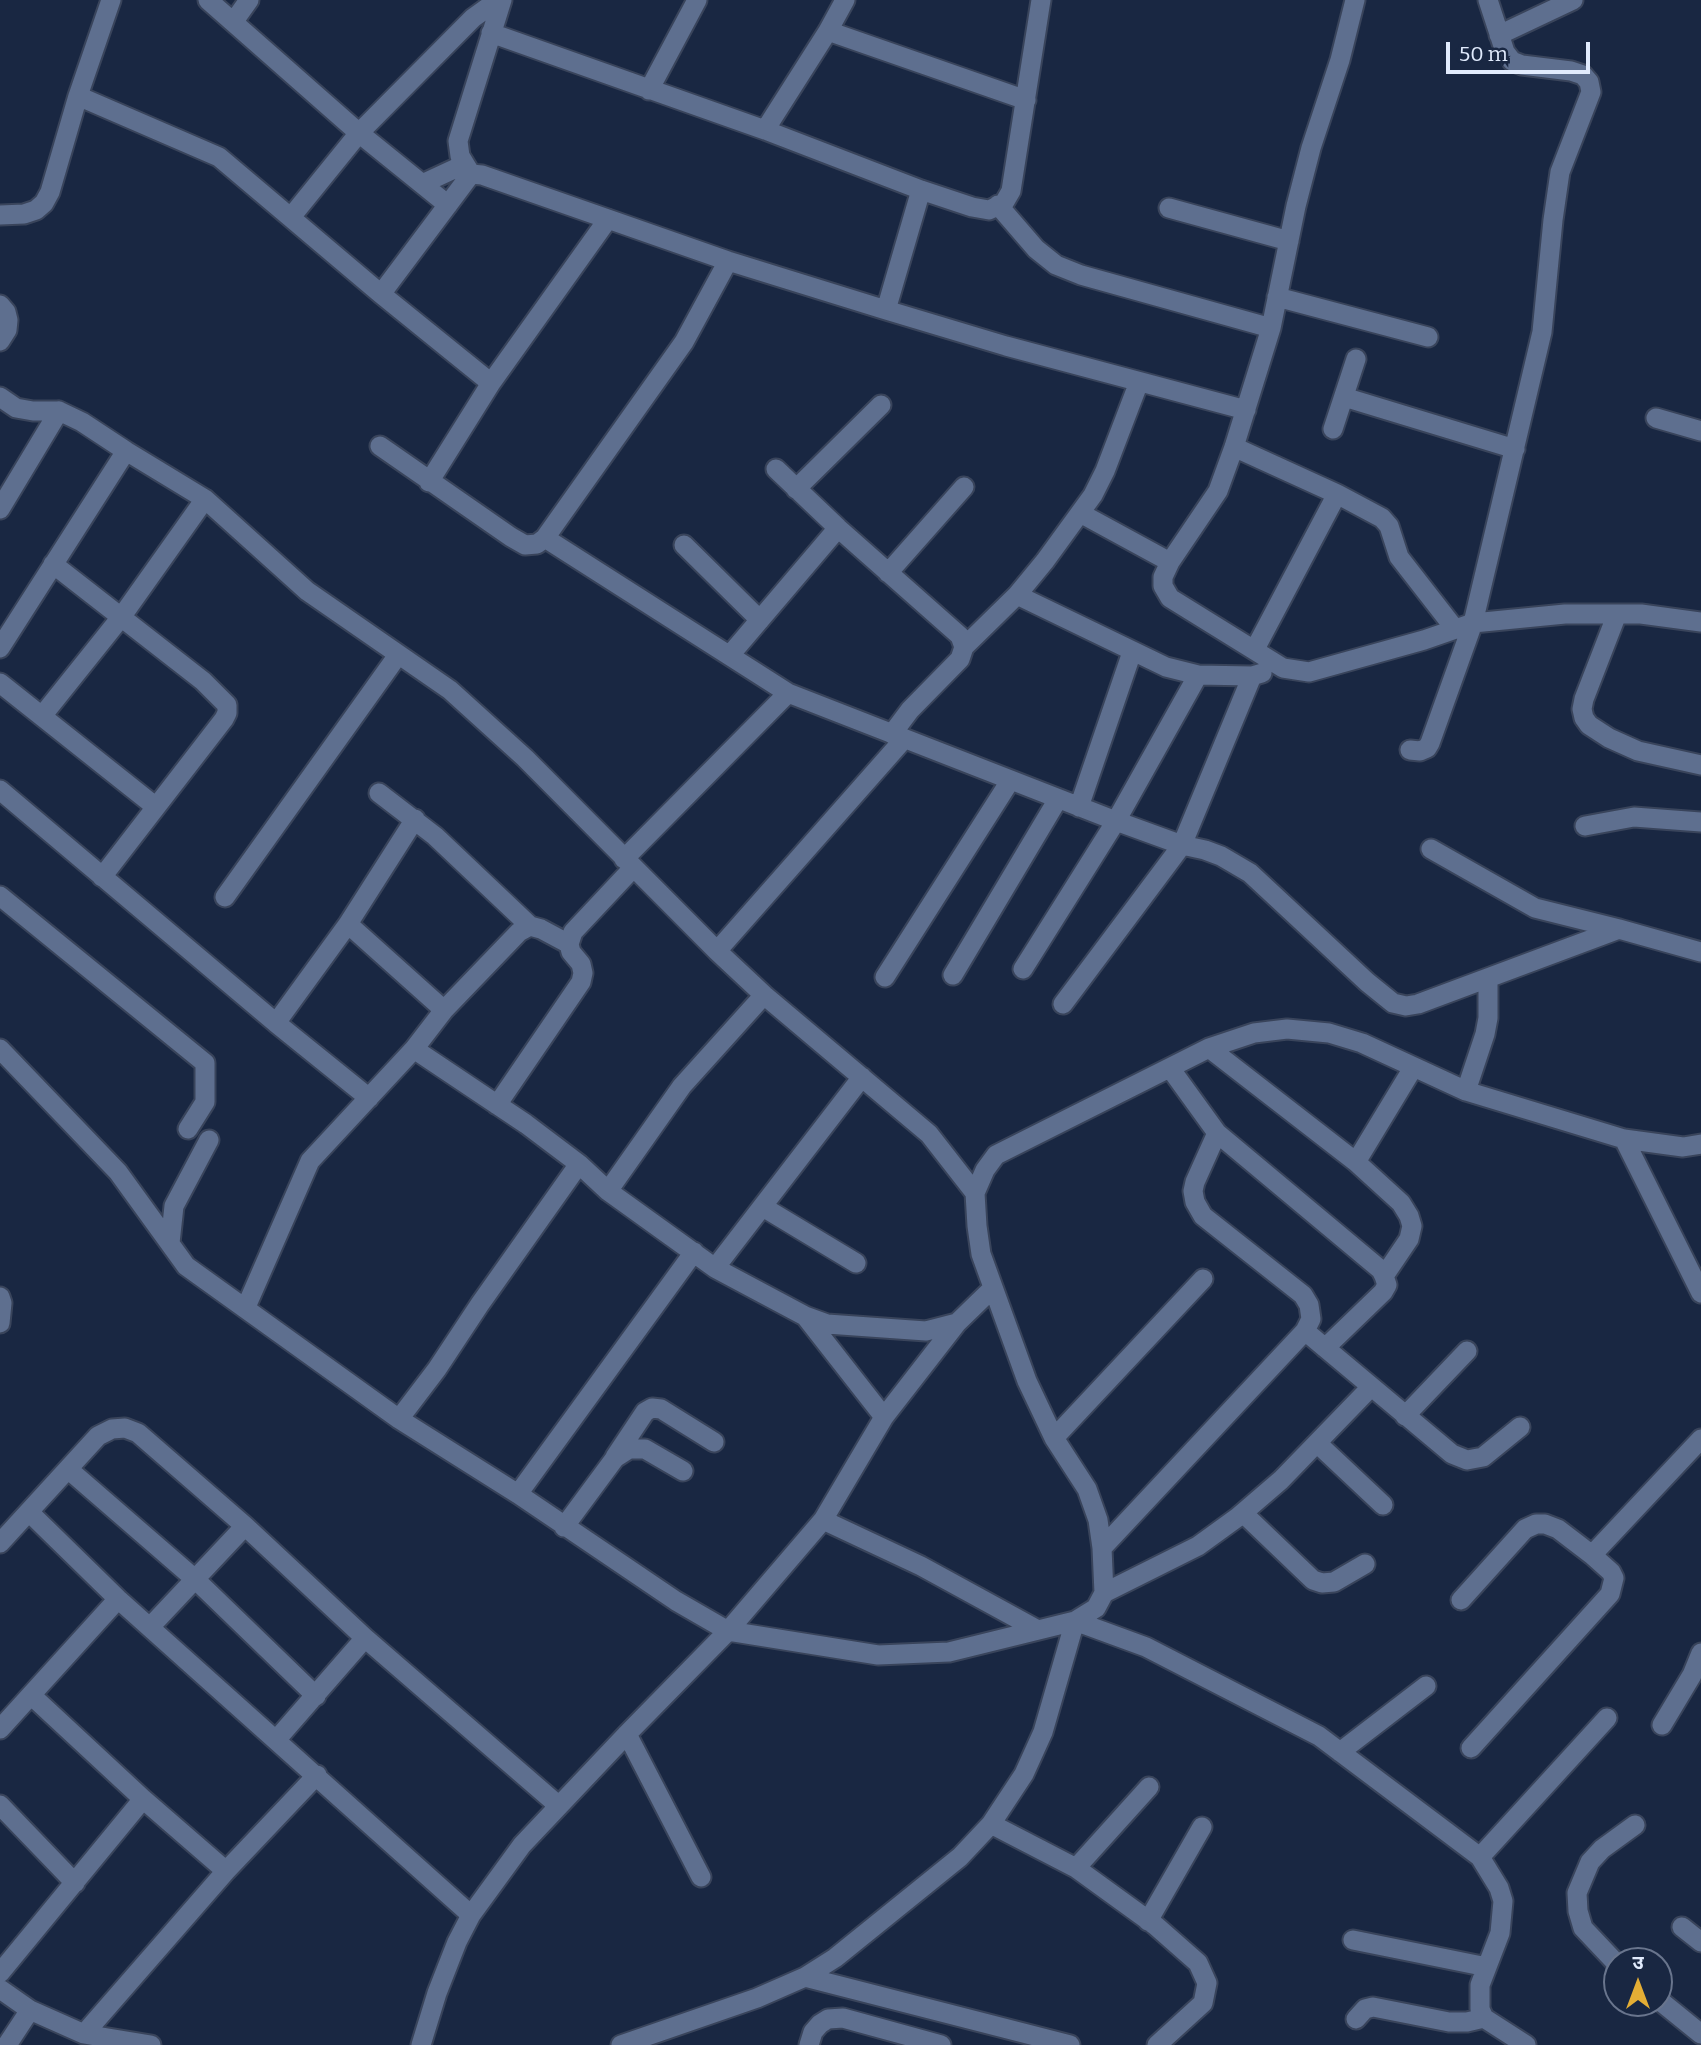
<!DOCTYPE html>
<html>
<head>
<meta charset="utf-8">
<style>
  body { margin:0 }
  #map { position:relative; width:1701px; height:2045px; overflow:hidden; background:#192742; font-family:Bitter,"Noto Sans Devanagari",serif }
  canvas { display:block }
  .north { position:absolute; left:1603px; top:1947px; width:70px; height:70px; box-sizing:border-box; background:#192742; border:2px solid #69758d; border-radius:50%; rotate:0deg; font-size:19px; font-weight:700; line-height:28px; text-align:center; color:#e1ebfd }
  .north::after { content:''; display:block; margin:auto; width:24px; height:32px; background:#e4ae35; clip-path:polygon(50% 0,100% 100%,50% 72%,0 100%) }
  .scale { position:absolute; left:1446px; top:42px; width:144px; height:32px; box-sizing:border-box; border:4px solid #e1ebfd; border-top:0; padding-left:9px; font-size:21px; line-height:24px; white-space:nowrap; color:#e1ebfd; -webkit-text-stroke:5px #192742; paint-order:stroke }
</style>
</head>
<body>
<div id="map">
<canvas width="1701" height="2045"></canvas>
<div class="north">उ</div>
<div class="scale">50 m</div>
</div>
<script>
const context = document.querySelector('canvas').getContext('2d');
context.lineJoin = 'round';
const toPath = rows => new Path2D(rows.map(r => 'M' + r).join(''));
function strokePath(path, color, width, dash) { context.strokeStyle = color; context.lineWidth = width; context.lineCap = dash ? 'butt' : 'round'; context.setLineDash(dash || []); context.stroke(path); }
const minor = toPath([
  [208,0,359,133,448,205],
  [502,0,458,141,460,156,471,174,482,175,728,261,886,310,1006,346,1246,410],
  [1355,0,1340,60,1311,148,1296,206,1271,328,1234,447,1218,491,1170,562,1163,577,1163,586,1170,598,1283,668,1309,672,1424,640,1473,623,1565,614,1641,614,1701,622],
  [234,21,249,0],
  [828,31,1026,100],
  [491,33,765,130,921,190,972,207,989,210,1004,203,1011,191,1041,0],
  [1499,35,1573,0],
  [649,90,697,0],
  [78,96,219,157,381,294,491,383],
  [765,130,828,31,845,0],
  [422,184,465,164],
  [998,205,1036,249,1056,265,1081,275,1271,328],
  [1169,208,1289,241],
  [0,215,24,214,36,210,44,203,50,192,78,96,111,0],
  [291,217,359,133,473,18,498,0],
  [381,294,471,174],
  [1277,297,1428,337],
  [0,305,6,312,8,320,7,330,0,341],
  [886,310,921,190],
  [0,397,16,408,33,411,59,411,82,422,126,451,0,648],
  [1344,397,1515,449],
  [1656,418,1701,431],
  [1333,429,1356,359],
  [380,446,511,537,525,545,537,544,545,538,684,342,728,261],
  [1234,447,1337,494,1382,518,1389,526,1399,557,1455,629],
  [126,451,205,499,307,591,450,690,525,758,717,951,764,995,929,1134,975,1193],
  [776,469,838,528,960,636,964,647,960,659,910,710,892,734],
  [429,482,491,383,608,219],
  [796,489,881,405],
  [0,509,59,411],
  [1080,513,1170,562],
  [545,538,788,693,1116,821,1182,845,1205,850,1221,856,1250,873,1367,982,1393,1003,1406,1006,1418,1004,1619,929,1701,952],
  [684,545,760,620],
  [53,564,203,681,227,705,227,713,224,719,102,877],
  [888,573,964,487],
  [1017,595,1166,667,1198,675,1252,676,1262,673],
  [1617,614,1584,699,1582,709,1584,718,1589,725,1609,738,1638,751,1701,765],
  [964,647,1017,595,1045,561,1093,495,1105,471,1139,382],
  [1255,649,1337,494],
  [730,655,838,528],
  [0,683,156,807],
  [42,716,122,616,205,499],
  [1410,750,1420,751,1427,748,1430,743,1473,623,1542,332,1553,220,1560,172,1591,92,1589,82,1583,75,1571,71,1522,65,1512,61,1505,52,1488,0],
  [0,790,276,1023,369,1098],
  [379,793,435,836,530,926],
  [1079,807,1132,652],
  [1585,826,1634,817,1701,822],
  [1431,849,1535,908,1619,929],
  [624,859,788,693],
  [0,896,205,1063,205,1102,188,1129],
  [225,897,398,655],
  [348,924,444,1010],
  [717,951,904,739],
  [1023,969,1116,821,1198,675],
  [953,975,1058,799],
  [885,977,1010,781],
  [1063,1004,1182,845,1252,676],
  [276,1023,348,924,415,819],
  [1209,1048,1356,1162,1401,1203,1409,1216,1412,1226,1409,1239,1384,1276],
  [0,1049,118,1172,186,1266,399,1419,518,1494,676,1601,728,1631,878,1655,949,1652,1075,1621,1096,1608,1104,1593,1102,1548,1098,1520,1087,1489,1054,1438,1027,1381,981,1254,977,1226,975,1193,985,1170,996,1155,1209,1048,1254,1033,1287,1029,1329,1033,1362,1043,1466,1091,1624,1139,1683,1147,1701,1144],
  [414,1049,526,1124,579,1164,608,1191,715,1268,805,1316,827,1324,926,1331,957,1323],
  [1170,1068,1217,1133,1381,1270,1384,1276,1387,1285,1383,1292,1325,1348],
  [1466,1091,1485,1034,1488,1018,1488,978],
  [497,1105,581,982,583,973,581,964,571,952,569,944,573,932,633,868],
  [1217,1133,1195,1182,1193,1191,1195,1202,1203,1216,1303,1295,1309,1305,1311,1319,1305,1331,1452,1454,1467,1460,1483,1457,1520,1427],
  [1624,1139,1701,1293],
  [1356,1162,1413,1068],
  [608,1191,682,1086,764,995],
  [763,1207,856,1263],
  [170,1243,174,1206,209,1140],
  [715,1268,862,1077],
  [0,1297,2,1303,0,1323],
  [246,1307,310,1161,414,1049,444,1010,519,932,530,926,541,929,569,944],
  [805,1316,884,1417],
  [1405,1416,1467,1351],
  [399,1419,437,1369,480,1304,579,1164],
  [1054,1438,1203,1279],
  [1317,1443,1383,1505],
  [615,1457,645,1412,652,1408,661,1409,714,1442],
  [68,1469,196,1580,316,1696],
  [518,1494,694,1252],
  [29,1512,118,1599,471,1915],
  [1243,1513,1313,1580,1322,1583,1334,1582,1365,1564],
  [823,1520,921,1566,1038,1630],
  [564,1527,615,1458,629,1449,645,1449,683,1471],
  [0,1543,98,1436,112,1429,125,1428,138,1433,245,1526,365,1638,559,1806],
  [1102,1548,1305,1331],
  [1104,1593,1198,1546,1238,1517,1281,1480,1371,1387],
  [1461,1600,1525,1529,1536,1524,1545,1524,1558,1529,1592,1555,1701,1439],
  [150,1627,245,1526],
  [31,1695,143,1799,226,1871],
  [1662,1725,1692,1675,1701,1653],
  [0,1729,118,1599],
  [627,1734,701,1877],
  [277,1739,365,1638],
  [1471,1748,1610,1594,1614,1578,1611,1572,1592,1555],
  [1340,1752,1426,1686],
  [0,1805,75,1883],
  [991,1824,1076,1868,1156,1926,1198,1963,1207,1983,1203,2003,1157,2045],
  [1480,1857,1607,1718],
  [1076,1868,1149,1787],
  [1148,1921,1202,1827],
  [1682,1927,1701,1942],
  [1353,1940,1487,1967],
  [1617,1964,1583,1928,1578,1911,1577,1893,1590,1862,1602,1849,1635,1825],
  [0,1973,143,1799],
  [805,1977,1070,2045],
  [0,1989,30,2010,84,2034,151,2045],
  [1659,2000,1701,2034],
  [1356,2019,1365,2009,1373,2007,1449,2022,1467,2022,1484,2018],
  [84,2034,226,1871,317,1775],
  [7,2045,30,2010],
  [421,2045,437,1993,457,1942,471,1915,522,1845,627,1734,728,1631,823,1520,884,1417,957,1323,992,1289],
  [621,2045,757,1998,805,1977,835,1958,960,1857,991,1824,1024,1774,1043,1732,1075,1621,1146,1647,1319,1736,1480,1857,1499,1888,1503,1901,1500,1933,1480,1985,1480,2009,1484,2018,1526,2045],
  [809,2045,813,2032,820,2024,828,2019,843,2018,941,2045]
]);
strokePath(minor, '#39445b', 23);
strokePath(minor, '#5e6f8f', 19);
</script>
</body>
</html>
